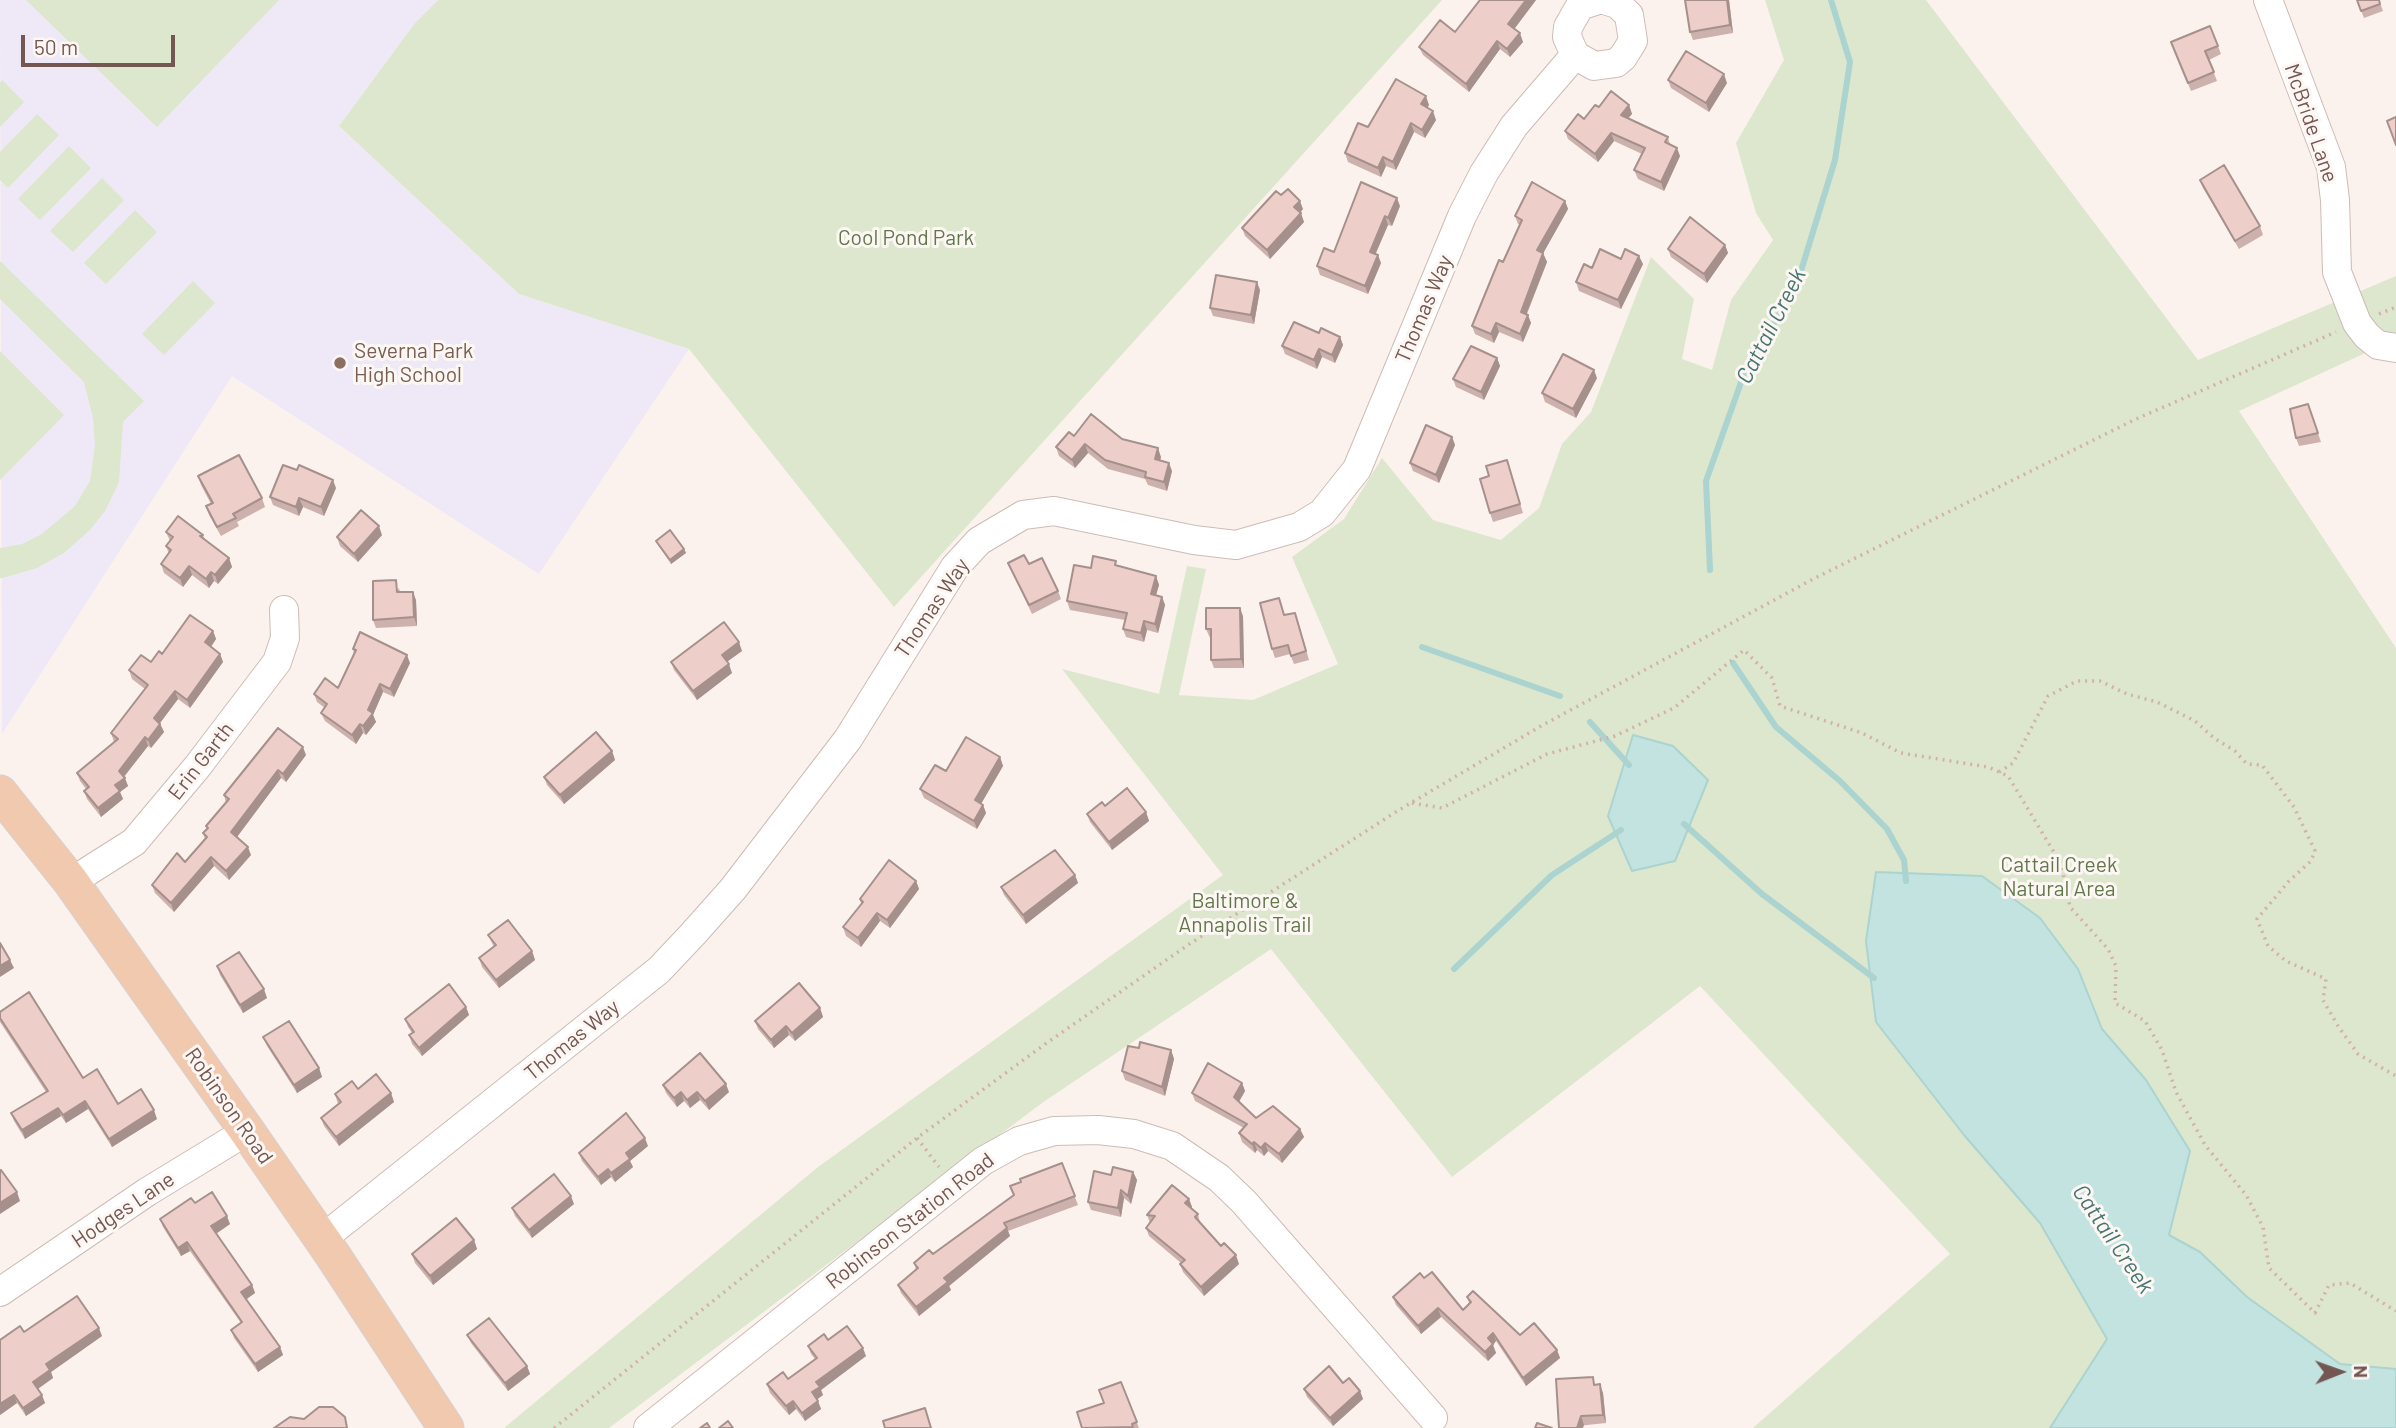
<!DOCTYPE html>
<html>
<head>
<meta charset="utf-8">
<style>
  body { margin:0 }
  #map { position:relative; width:2396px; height:1428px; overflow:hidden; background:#fbf2ed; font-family:Barlow,sans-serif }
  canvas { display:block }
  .north { position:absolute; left:2305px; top:1337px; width:70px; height:70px; -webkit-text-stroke:5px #fdf7f4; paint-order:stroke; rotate:89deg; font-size:19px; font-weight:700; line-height:28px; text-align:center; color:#745752 }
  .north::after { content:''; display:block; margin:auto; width:24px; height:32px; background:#745752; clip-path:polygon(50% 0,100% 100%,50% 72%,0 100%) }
  .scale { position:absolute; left:21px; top:35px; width:154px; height:32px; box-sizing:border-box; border:4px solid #745752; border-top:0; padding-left:9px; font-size:21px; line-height:24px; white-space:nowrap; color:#745752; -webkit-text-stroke:5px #fdf7f4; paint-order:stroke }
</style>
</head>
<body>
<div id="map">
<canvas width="2396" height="1428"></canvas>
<div class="north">N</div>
<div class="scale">50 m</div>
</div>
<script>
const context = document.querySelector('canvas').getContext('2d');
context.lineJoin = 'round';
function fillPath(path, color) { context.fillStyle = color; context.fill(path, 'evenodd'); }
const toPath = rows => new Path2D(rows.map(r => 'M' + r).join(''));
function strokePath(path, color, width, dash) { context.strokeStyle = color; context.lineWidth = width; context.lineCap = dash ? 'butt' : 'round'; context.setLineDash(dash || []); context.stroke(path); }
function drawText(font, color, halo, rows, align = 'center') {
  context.font = font + ' Barlow,sans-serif'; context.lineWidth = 6; context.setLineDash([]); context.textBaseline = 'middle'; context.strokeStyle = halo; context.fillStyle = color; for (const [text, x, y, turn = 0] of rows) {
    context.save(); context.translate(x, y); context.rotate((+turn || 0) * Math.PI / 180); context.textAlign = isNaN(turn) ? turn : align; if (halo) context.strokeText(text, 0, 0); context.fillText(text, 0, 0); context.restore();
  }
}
const education = toPath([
  [0,0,438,0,415,23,339,126,519,294,689,349,539,574,232,376,2,734]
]);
const green = toPath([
  [26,0,279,0,157,127],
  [438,0,1442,0,894,607,689,349,519,294,339,126,415,23],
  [1765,0,1926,0,2198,360,2396,276,2396,339,2239,411,2396,648,2396,1428,1753,1428,1950,1254,1700,986,1452,1177,1271,949,1042,1103,609,1428,504,1428,818,1167,1223,875,1062,669,1159,694,1187,566,1206,569,1179,695,1253,700,1338,664,1292,557,1344,519,1382,458,1433,520,1501,540,1539,508,1562,444,1591,412,1651,257,1694,299,1682,359,1712,370,1731,300,1773,240,1756,213,1736,143,1784,60],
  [2,80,24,102,0,127,0,83],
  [37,114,59,135,8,188,0,180,0,152],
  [69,146,91,168,40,220,18,199],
  [102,178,124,200,73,252,50,231],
  [135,210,157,232,106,284,84,263],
  [0,261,144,401,123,422,119,482,105,511,90,530,64,553,37,568,3,578,0,578,0,548,22,544,42,534,75,506,90,481,95,445,93,418,84,382,0,299],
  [193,281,215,303,164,355,142,334],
  [0,351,64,415,0,480]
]);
const water = toPath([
  [1633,735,1673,746,1708,780,1675,861,1632,871,1608,816,1633,735],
  [1876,872,1982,876,2040,918,2078,969,2102,1029,2146,1080,2190,1151,2169,1235,2200,1252,2247,1297,2340,1364,2396,1369,2396,1428,2050,1428,2107,1339,2040,1223,1964,1135,1876,1022,1866,941,1876,872]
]);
const stream = toPath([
  [1710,570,1706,481,1744,374,1797,284,1835,160,1850,62,1831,0],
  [1422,647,1560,696],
  [1733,663,1776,727,1840,781,1887,829,1904,860,1906,881],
  [1590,722,1629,765],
  [1684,824,1762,894,1874,978],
  [1454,969,1552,875,1621,830]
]);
const path = toPath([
  [2379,314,2396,307],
  [1999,772,2013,763,2048,696,2077,681,2100,681,2127,694,2157,702,2195,721,2214,738,2235,751,2247,764,2262,765,2294,807,2315,851,2311,861,2289,881,2257,919,2268,946,2286,961,2326,979,2323,1000,2338,1026,2358,1054,2396,1076],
  [1412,803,1442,808,1547,754,1615,736,1674,708,1744,650,1772,678,1780,706,1862,733,1901,753,1988,767,2008,776,2061,864,2070,907,2108,949,2116,966,2115,1003,2145,1021,2162,1050,2176,1092,2205,1145,2246,1195,2263,1227,2269,1268,2315,1313,2329,1285,2350,1283,2396,1311],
  [917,1138,939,1167],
  [554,1428,917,1138,1048,1042,1188,945,1399,810,1541,726,1815,578,2136,419,2336,332]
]);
const minor = toPath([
  [1598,0,1580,6,1568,27,1567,37,1575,55,1594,66,1616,63,1623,57,1633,41,1629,15,1617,4,1604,0],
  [2268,0,2331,167,2335,200,2337,272,2357,323,2367,336,2378,345,2396,348],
  [71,882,134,842,197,767,277,662,285,638,284,610],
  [322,1239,659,970,693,934,733,889,848,739,955,567,979,541,1023,515,1054,511,1194,540,1236,545,1299,527,1322,513,1357,469,1462,216,1484,173,1514,126,1575,55],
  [0,1292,147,1192,247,1131],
  [648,1428,983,1161,1019,1141,1054,1131,1098,1130,1134,1134,1172,1146,1219,1178,1244,1202,1433,1418]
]);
const major = toPath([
  [0,793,71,882,247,1131,332,1254,446,1428]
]);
const wall = toPath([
  [1480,0,1536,0,1514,29,1523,42,1510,57,1500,49,1469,92,1423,55,1419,47,1455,32],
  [1729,0,1733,33,1693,40,1690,32],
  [2357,0,2379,0,2383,11,2364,18],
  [2210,26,2221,54,2209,60,2217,81,2191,91,2171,42],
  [1668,80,1727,83,1709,112,1671,88],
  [1429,105,1427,108,1436,120,1425,138,1414,132,1396,170,1386,166,1381,177,1348,162,1345,153,1368,127],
  [1629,105,1632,114,1628,118,1668,137,1670,145,1680,156,1664,191,1638,179,1634,170,1642,154,1614,141,1598,162,1568,139,1565,131,1584,119,1599,107],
  [2200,180,2260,226,2263,235,2239,249,2203,188],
  [1281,195,1303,209,1300,213,1304,222,1270,259,1245,236,1242,228],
  [1565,201,1568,209,1543,253,1547,262,1527,314,1531,323,1523,342,1499,332,1494,343,1475,334,1472,326,1503,262,1520,225,1518,224,1515,216],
  [1400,206,1392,226,1388,225,1375,254,1381,263,1368,294,1320,275,1317,266,1334,252],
  [1725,245,1728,253,1707,283,1671,257,1668,249],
  [1621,259,1643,264,1621,309,1579,291,1576,282,1592,268],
  [1260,290,1254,324,1213,316,1210,308],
  [1340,337,1343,345,1335,363,1322,357,1317,369,1285,354,1282,346],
  [1497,358,1500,366,1484,400,1456,387,1453,379],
  [1597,378,1576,418,1545,402,1542,393],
  [2308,404,2321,442,2299,446,2296,438],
  [1074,436,1122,439,1161,457,1160,460,1172,471,1167,491,1148,485,1145,479,1108,469,1088,453,1075,468,1059,456,1056,447],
  [1452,437,1455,445,1439,483,1413,471,1410,463],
  [1507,460,1523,513,1493,522,1490,513,1489,476],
  [198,476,262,498,265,507,237,522,239,526,221,536,209,515,206,506,211,504,201,485],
  [336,488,324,516,303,507,299,516,273,505,270,497],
  [166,532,203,535,205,540,229,558,232,567,218,584,214,581,209,588,192,575,183,587,164,573,161,564,169,554,166,546,170,541],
  [382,535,358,562,340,546,337,537],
  [656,541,684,549,686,553,671,564,658,545],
  [1008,563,1029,564,1058,591,1061,599,1032,614],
  [1117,566,1156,576,1159,585,1156,595,1162,597,1165,605,1158,633,1147,630,1144,642,1126,637,1123,629,1125,620,1070,610,1067,601,1091,568],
  [399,588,400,592,416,600,417,626,376,628,373,620],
  [1279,598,1284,615,1298,621,1309,660,1294,664,1290,654,1275,658,1272,649],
  [1243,616,1244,668,1214,668,1211,660,1211,638,1210,638,1206,629],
  [213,631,216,639,211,647,220,654,223,662,190,708,178,699,160,723,164,732,151,748,148,746,124,777,128,786,120,792,123,799,101,817,87,799,84,791,86,789,80,781,77,773,114,742,111,733,145,689,132,679,129,670,151,662,162,654],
  [353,649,410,663,394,697,383,692,373,715,376,722,366,735,363,733,356,744,325,721,321,713,325,708,317,702,314,694,338,688,354,654],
  [742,651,727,662,732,673,697,700,674,670,671,662],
  [612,751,615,760,564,804,547,785,544,777],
  [306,755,286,782,281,778,237,837,251,855,229,880,214,866,174,912,155,893,152,885,185,862,205,839,203,833,207,829,206,826,226,803,224,795],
  [1000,757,1003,766,981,804,983,805,986,813,977,829,924,798,920,789,946,771],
  [1105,806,1146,812,1149,821,1112,850,1090,822,1087,814],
  [1075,875,1078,883,1026,924,1004,895,1001,887],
  [916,881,919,889,890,928,880,921,861,947,846,936,843,927,861,904,860,899],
  [488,935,532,951,535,960,499,988,482,967,479,958,494,947],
  [217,966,267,998,243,1013,220,975],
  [466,1007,469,1015,422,1056,412,1044,409,1035,412,1033,408,1027,405,1019],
  [820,1008,823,1017,795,1041,789,1035,774,1048,758,1029,755,1021],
  [0,1012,83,1078,118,1104,157,1119,112,1147,88,1109,66,1123,61,1116,25,1139,14,1121,11,1113,46,1092,0,1022],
  [263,1037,319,1068,322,1077,297,1093,267,1046],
  [1139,1048,1171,1050,1174,1059,1165,1096,1125,1080,1122,1071],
  [1242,1083,1245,1091,1239,1102,1256,1118,1300,1129,1304,1137,1282,1163,1268,1151,1264,1156,1257,1150,1255,1153,1242,1142,1239,1133,1244,1128,1195,1101,1192,1093],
  [663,1085,729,1092,709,1110,700,1100,690,1108,684,1101,677,1107,666,1093],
  [358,1089,391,1093,394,1102,339,1146,324,1126,321,1118,338,1104,335,1094],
  [648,1146,630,1161,633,1167,615,1182,611,1177,601,1185,582,1161,579,1153],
  [1062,1163,1078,1205,1008,1231,1010,1236,949,1286,951,1290,919,1316,901,1293,898,1285,916,1270,914,1263,933,1254,1013,1195,1021,1182],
  [1133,1172,1137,1180,1131,1204,1124,1198,1121,1217,1091,1210,1088,1202],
  [1189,1199,1192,1207,1191,1208,1198,1214,1200,1223,1239,1264,1204,1296,1183,1272,1180,1264,1181,1263,1149,1236,1146,1228,1150,1223,1147,1215],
  [195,1203,230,1224,216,1234,252,1285,255,1293,246,1299,280,1347,283,1355,258,1372,234,1338,231,1330,241,1323,190,1251,181,1256,163,1227,160,1219],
  [574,1204,532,1238,515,1216,512,1208],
  [474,1240,477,1249,433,1285,415,1263,412,1254],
  [1424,1278,1463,1310,1469,1303,1467,1297,1520,1335,1557,1350,1560,1358,1526,1386,1496,1341,1493,1345,1496,1353,1488,1361,1441,1317,1421,1334,1396,1305,1393,1297],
  [24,1332,102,1336,51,1372,53,1378,38,1389,45,1403,26,1416,17,1403,0,1415,0,1340],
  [467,1335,527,1366,530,1374,508,1391,471,1343],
  [828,1340,866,1356,821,1390,823,1395,817,1399,821,1409,805,1421,796,1409,789,1415,770,1393,767,1384,788,1379,815,1359,811,1354,808,1346],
  [1121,1382,1139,1428,1082,1428,1104,1403],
  [1343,1383,1360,1391,1363,1399,1333,1426,1307,1397,1304,1389],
  [1596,1385,1603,1393,1606,1423,1559,1428]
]);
const shadedWall = toPath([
  [1526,0,1536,0,1512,32,1508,24],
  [1727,0,1729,0,1733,33,1730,25],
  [1520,33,1523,42,1510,57,1507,49],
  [1497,41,1500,49,1469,92,1466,84],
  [1724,74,1727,83,1709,112,1706,103],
  [1426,96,1429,105,1424,113,1421,104],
  [1629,105,1632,114,1624,123,1621,115],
  [1433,111,1436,120,1425,138,1422,130],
  [1411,123,1414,132,1396,170,1393,162],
  [1611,133,1614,141,1598,162,1595,154],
  [1677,148,1680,156,1664,191,1661,182],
  [1383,157,1386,166,1381,177,1378,168],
  [1397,198,1400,206,1392,226,1388,218],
  [1300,201,1303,209,1297,216,1294,207],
  [1565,201,1568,209,1540,259,1537,250],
  [1301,213,1304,222,1270,259,1267,250],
  [1385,216,1388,225,1373,260,1370,252],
  [1725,245,1728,253,1707,283,1704,274],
  [1543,253,1547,262,1524,320,1521,312],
  [1378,255,1381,263,1368,294,1365,286],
  [1639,256,1643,264,1621,309,1618,300],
  [1257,282,1260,290,1254,324,1251,315],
  [1528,315,1531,323,1523,342,1520,334],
  [1496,323,1499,332,1494,343,1491,334],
  [1340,337,1343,345,1335,363,1332,355],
  [1319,349,1322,357,1317,369,1314,360],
  [1497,358,1500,366,1484,400,1481,392],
  [1594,370,1597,378,1576,418,1573,409],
  [1452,437,1455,445,1439,483,1436,475],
  [1085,444,1088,453,1075,468,1072,460],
  [1158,448,1161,457,1158,467,1155,459],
  [1169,463,1172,471,1167,491,1164,482],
  [333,480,336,488,324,516,321,507],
  [299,498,303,507,299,516,296,507],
  [379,526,382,535,358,562,354,554],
  [684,549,686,553,671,564,670,560],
  [229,558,232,567,218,584,215,575],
  [189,566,192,575,183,587,180,578],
  [211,572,214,581,209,588,206,579],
  [1156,576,1159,585,1154,602,1151,594],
  [413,592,416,600,417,626,414,617],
  [1162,597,1165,605,1158,633,1155,624],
  [1240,608,1243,616,1244,668,1241,659],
  [1144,621,1147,630,1144,642,1141,633],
  [213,631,216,639,208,651,205,642],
  [739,642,742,651,725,663,722,655],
  [220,654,223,662,190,708,187,700],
  [407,655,410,663,394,697,390,689],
  [729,664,732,673,697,700,693,691],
  [380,684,383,692,373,715,376,722,366,735,363,726,368,710],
  [175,691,178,699,157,727,154,718],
  [160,724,164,732,151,748,148,740],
  [360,724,363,733,356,744,352,735],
  [145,737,148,746,122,779,119,771],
  [303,747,306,755,286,782,283,774],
  [612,751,615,760,564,804,560,795],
  [1000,757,1003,766,978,809,975,800],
  [278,770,281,778,234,841,231,832],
  [125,778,128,786,120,792,123,799,101,817,98,808,115,785],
  [983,805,986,813,977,829,974,821],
  [1146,812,1149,821,1112,850,1109,842],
  [248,847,251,855,229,880,226,871],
  [211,857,214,866,174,912,171,903],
  [1075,875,1078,883,1026,924,1023,915],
  [916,881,919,889,890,928,887,920],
  [877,913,880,921,861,947,858,938],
  [532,951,535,960,499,988,496,980],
  [10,960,14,968,0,977,0,966],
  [264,989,267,998,243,1013,240,1005],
  [466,1007,469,1015,422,1056,419,1048],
  [820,1008,823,1017,795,1041,792,1033],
  [786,1026,789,1035,774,1048,771,1040],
  [1171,1050,1174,1059,1165,1096,1162,1087],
  [319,1068,322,1077,297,1093,294,1085],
  [1242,1083,1245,1091,1237,1105,1234,1097],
  [726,1084,729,1092,709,1110,705,1101],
  [681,1092,684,1101,677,1107,674,1098],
  [697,1092,700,1100,690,1108,687,1100],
  [391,1093,394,1102,339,1146,336,1137],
  [85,1101,88,1109,66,1123,63,1115],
  [58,1108,61,1116,25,1139,22,1130],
  [154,1110,157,1119,112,1147,109,1139],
  [1300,1129,1304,1137,1282,1163,1279,1154],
  [645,1138,648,1146,630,1161,633,1167,615,1182,611,1173,626,1153],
  [1254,1142,1257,1150,1255,1153,1252,1144],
  [1265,1143,1268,1151,1264,1156,1261,1148],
  [608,1169,611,1177,601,1185,598,1177],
  [1133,1172,1137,1180,1131,1204,1128,1196],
  [1121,1190,1124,1198,1121,1217,1118,1208],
  [17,1192,20,1201,0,1214,0,1203],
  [571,1196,574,1204,532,1238,529,1230],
  [1189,1199,1192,1207,1188,1212,1185,1203],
  [227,1216,230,1224,214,1235,211,1226],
  [1007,1228,1010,1236,949,1286,951,1290,919,1316,916,1307,944,1278],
  [474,1240,477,1249,433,1285,430,1276],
  [187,1242,190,1251,181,1256,178,1248],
  [1236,1255,1239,1264,1204,1296,1201,1287],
  [252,1285,255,1293,244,1301,241,1292],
  [1438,1308,1441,1317,1421,1334,1418,1326],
  [99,1328,102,1336,51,1372,53,1378,36,1390,33,1382,46,1364],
  [1493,1333,1496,1341,1493,1345,1496,1353,1488,1361,1485,1352,1488,1338],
  [280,1347,283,1355,258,1372,255,1364],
  [863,1348,866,1356,821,1390,823,1395,815,1401,812,1392,816,1382],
  [1557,1350,1560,1358,1526,1386,1523,1378],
  [527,1366,530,1374,508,1391,505,1383],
  [1600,1384,1603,1393,1606,1423,1603,1415],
  [1360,1391,1363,1399,1333,1426,1330,1418],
  [14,1395,17,1403,0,1415,0,1404],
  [42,1395,45,1403,26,1416,23,1408],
  [793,1401,796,1409,789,1415,786,1406],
  [818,1401,821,1409,805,1421,802,1413],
  [1581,1416,1584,1425,1583,1428,1577,1428]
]);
const building = toPath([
  [1480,0,1526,0,1508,24,1520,33,1507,49,1497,41,1466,84,1419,47,1440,20,1455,32,1480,0],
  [1685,0,1727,0,1730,25,1690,32,1685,0],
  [2357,0,2379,0,2380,4,2361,11,2357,0],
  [2210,26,2218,46,2205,51,2214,72,2188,83,2171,42,2210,26],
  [1686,51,1724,74,1706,103,1668,80,1686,51],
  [1396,79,1426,96,1421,104,1433,111,1422,130,1411,123,1393,162,1383,157,1378,168,1345,153,1358,123,1368,127,1396,79],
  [1611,91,1629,105,1621,115,1668,137,1665,142,1677,148,1661,182,1634,170,1645,148,1611,133,1595,154,1565,131,1578,114,1584,119,1595,105,1599,107,1611,91],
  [2396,117,2396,145,2387,121,2396,117],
  [2224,165,2260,226,2235,241,2200,180,2224,165],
  [1361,182,1397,198,1388,218,1385,216,1370,252,1378,255,1365,286,1317,266,1324,248,1334,252,1361,182],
  [1532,182,1565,201,1537,250,1543,253,1521,312,1528,315,1520,334,1496,323,1491,334,1472,326,1499,260,1503,262,1522,220,1515,216,1532,182],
  [1288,189,1300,201,1294,207,1301,213,1267,250,1242,228,1276,191,1281,195,1288,189],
  [1690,217,1725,245,1704,274,1668,249,1690,217],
  [1600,249,1621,259,1625,249,1639,256,1618,300,1576,282,1584,264,1592,268,1600,249],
  [1216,275,1257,282,1251,315,1210,308,1216,275],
  [1294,322,1319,333,1321,328,1340,337,1332,355,1319,349,1314,360,1282,346,1294,322],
  [1471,346,1497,358,1481,392,1453,379,1471,346],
  [1563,354,1594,370,1573,409,1542,393,1563,354],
  [2308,404,2318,433,2296,438,2290,409,2308,404],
  [1091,414,1122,439,1158,448,1155,459,1169,463,1164,482,1145,477,1146,472,1105,460,1085,444,1072,460,1056,447,1069,432,1074,436,1091,414],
  [1426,425,1452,437,1436,475,1410,463,1426,425],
  [239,455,262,498,233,514,236,518,217,527,206,506,213,503,198,476,239,455],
  [1507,460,1520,504,1490,513,1480,479,1489,476,1486,466,1507,460],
  [283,465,297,470,299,465,333,480,321,507,299,498,296,507,270,497,283,465],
  [361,510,379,526,354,554,337,537,361,510],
  [178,516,203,535,200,536,229,558,215,575,211,572,206,579,189,566,180,578,161,564,171,550,166,546,173,537,166,532,178,516],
  [670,530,684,549,670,560,656,541,670,530],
  [1024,555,1029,564,1042,558,1058,591,1029,605,1008,563,1024,555],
  [1093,556,1116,561,1115,565,1156,576,1151,594,1162,597,1155,624,1144,621,1141,633,1123,629,1127,613,1067,601,1074,565,1091,568,1093,556],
  [396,580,397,592,413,592,414,617,373,620,373,581,396,580],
  [1279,598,1284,615,1295,613,1306,651,1291,656,1288,645,1272,649,1260,603,1279,598],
  [1206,608,1240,608,1241,659,1211,660,1211,629,1206,629,1206,608],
  [190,615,213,631,205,642,220,654,187,700,175,691,154,718,160,724,148,740,145,737,119,771,125,778,115,785,120,791,98,808,84,791,89,787,77,773,118,739,111,733,148,685,129,670,141,655,151,662,159,651,162,654,190,615],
  [724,622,739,642,722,655,729,664,693,691,671,662,724,622],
  [360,632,407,655,390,689,380,684,368,710,373,713,363,726,360,724,352,735,321,713,327,704,314,694,325,678,338,688,356,650,353,649,360,632],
  [278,728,303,747,283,774,278,770,231,832,248,847,226,871,211,857,171,903,152,885,177,853,185,862,207,837,203,833,208,828,206,826,229,799,224,795,278,728],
  [596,732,612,751,560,795,544,777,596,732],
  [966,737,1000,757,975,800,983,805,974,821,920,789,935,765,946,771,966,737],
  [1127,788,1146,812,1109,842,1087,814,1102,802,1105,806,1127,788],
  [1055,850,1075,875,1023,915,1001,887,1055,850],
  [889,860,916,881,887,920,877,913,858,938,843,927,863,902,860,899,889,860],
  [508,920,532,951,496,980,479,958,496,945,488,935,508,920],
  [0,943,10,960,0,966,0,943],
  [239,952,264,989,240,1005,217,966,239,952],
  [799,983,820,1008,792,1033,786,1026,771,1040,755,1021,799,983],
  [449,984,466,1007,419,1048,409,1035,414,1032,405,1019,449,984],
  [29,992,83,1078,97,1069,118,1104,141,1089,154,1110,109,1139,85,1101,63,1115,58,1108,22,1130,11,1113,48,1091,0,1018,0,1012,29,992],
  [289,1021,319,1068,294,1085,263,1037,289,1021],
  [1140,1042,1171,1050,1162,1087,1122,1071,1128,1046,1139,1048,1140,1042],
  [700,1053,726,1084,705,1101,697,1092,687,1100,681,1092,674,1098,663,1085,700,1053],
  [1208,1063,1242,1083,1234,1097,1256,1118,1273,1106,1300,1129,1279,1154,1265,1143,1261,1148,1254,1142,1252,1144,1239,1133,1247,1124,1192,1093,1208,1063],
  [376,1074,391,1093,336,1137,321,1118,341,1102,335,1094,352,1081,358,1089,376,1074],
  [626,1113,645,1138,626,1153,630,1159,611,1173,608,1169,598,1177,579,1153,626,1113],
  [1062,1163,1075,1196,1004,1223,1007,1228,944,1278,948,1282,916,1307,898,1285,918,1268,914,1263,929,1250,933,1254,1014,1195,1010,1186,1021,1182,1020,1179,1062,1163],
  [1113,1167,1133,1172,1128,1196,1121,1190,1118,1208,1088,1202,1094,1171,1111,1175,1113,1167],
  [1,1170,17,1192,0,1203,0,1171,1,1170],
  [554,1174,571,1196,529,1230,512,1208,554,1174],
  [1172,1185,1189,1199,1185,1203,1198,1214,1195,1217,1221,1246,1224,1243,1236,1255,1201,1287,1180,1264,1185,1260,1146,1228,1155,1216,1147,1215,1172,1185],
  [212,1192,227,1216,211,1226,252,1285,241,1292,280,1347,255,1364,231,1330,242,1322,187,1242,178,1248,160,1219,191,1198,195,1203,212,1192],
  [456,1218,474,1240,430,1276,412,1254,456,1218],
  [1432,1272,1463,1310,1471,1302,1467,1297,1473,1291,1520,1335,1534,1323,1557,1350,1523,1378,1493,1333,1488,1338,1493,1344,1485,1352,1438,1308,1418,1326,1393,1297,1420,1273,1424,1278,1432,1272],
  [77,1296,99,1328,46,1364,50,1370,33,1382,42,1395,23,1408,14,1395,0,1404,0,1340,20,1326,24,1332,77,1296],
  [489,1318,527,1366,505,1383,467,1335,489,1318],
  [847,1326,863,1348,816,1382,820,1387,812,1392,818,1401,802,1413,793,1401,786,1406,767,1384,783,1372,788,1379,817,1358,808,1346,824,1334,828,1340,847,1326],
  [1329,1366,1343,1383,1349,1378,1360,1391,1330,1418,1304,1389,1329,1366],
  [1593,1377,1594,1385,1600,1384,1603,1415,1581,1416,1577,1428,1559,1428,1556,1379,1593,1377],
  [1121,1382,1137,1422,1132,1424,1133,1427,1082,1428,1077,1412,1104,1403,1099,1390,1121,1382],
  [319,1407,333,1407,345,1417,347,1428,274,1428,290,1417,304,1419,319,1407],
  [925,1408,931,1428,885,1428,883,1421,925,1408],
  [728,1421,733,1428,719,1428,728,1421],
  [707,1423,710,1428,700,1428,707,1423],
  [1537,1423,1552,1428,1535,1428,1537,1423]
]);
const markers = [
  [340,363,7,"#8d6e63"]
];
const streetNames = [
  ["McBride Lane",2311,123,71],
  ["Thomas Way",1424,309,-67],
  ["Thomas Way",932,608,-56],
  ["Erin Garth",201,761,-52],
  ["Thomas Way",572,1040,-39],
  ["Robinson Road",229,1106,55],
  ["Hodges Lane",123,1210,-34],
  ["Robinson Station Road",910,1221,-38]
];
const parkNames = [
  ["Cool Pond Park",906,238],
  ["Cattail Creek",2059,865],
  ["Natural Area",2059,889],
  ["Baltimore &",1245,901],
  ["Annapolis Trail",1245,925]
];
const educationNames = [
  ["Severna Park",354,351],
  ["High School",354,375]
];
const waterNames = [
  ["Cattail Creek",1771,326,-63],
  ["Cattail Creek",2113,1239,56]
];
fillPath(education, '#efe9f7');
fillPath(green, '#dde7cd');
fillPath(water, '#c3e3e0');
strokePath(water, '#abd3d0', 2);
strokePath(stream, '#abd3d0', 6);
strokePath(minor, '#cebbb6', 30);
strokePath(major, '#d8d0cf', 37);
strokePath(path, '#d2b1ab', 3.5, [2, 5]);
strokePath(minor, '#fff', 28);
strokePath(major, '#f0c9af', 35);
fillPath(wall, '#ccb1ac');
fillPath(shadedWall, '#a6908c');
fillPath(building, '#edcec8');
strokePath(building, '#a6908c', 2);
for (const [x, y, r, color] of markers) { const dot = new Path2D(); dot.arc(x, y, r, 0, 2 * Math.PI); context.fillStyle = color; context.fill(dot); strokePath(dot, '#fdf7f4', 2.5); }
drawText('21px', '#745752', '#fdf7f4', streetNames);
drawText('21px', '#62784c', '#fdf7f4', parkNames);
drawText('21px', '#785e54', '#fdf7f4', educationNames, 'left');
drawText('italic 23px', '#477673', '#fdf7f4', waterNames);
</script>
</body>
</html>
